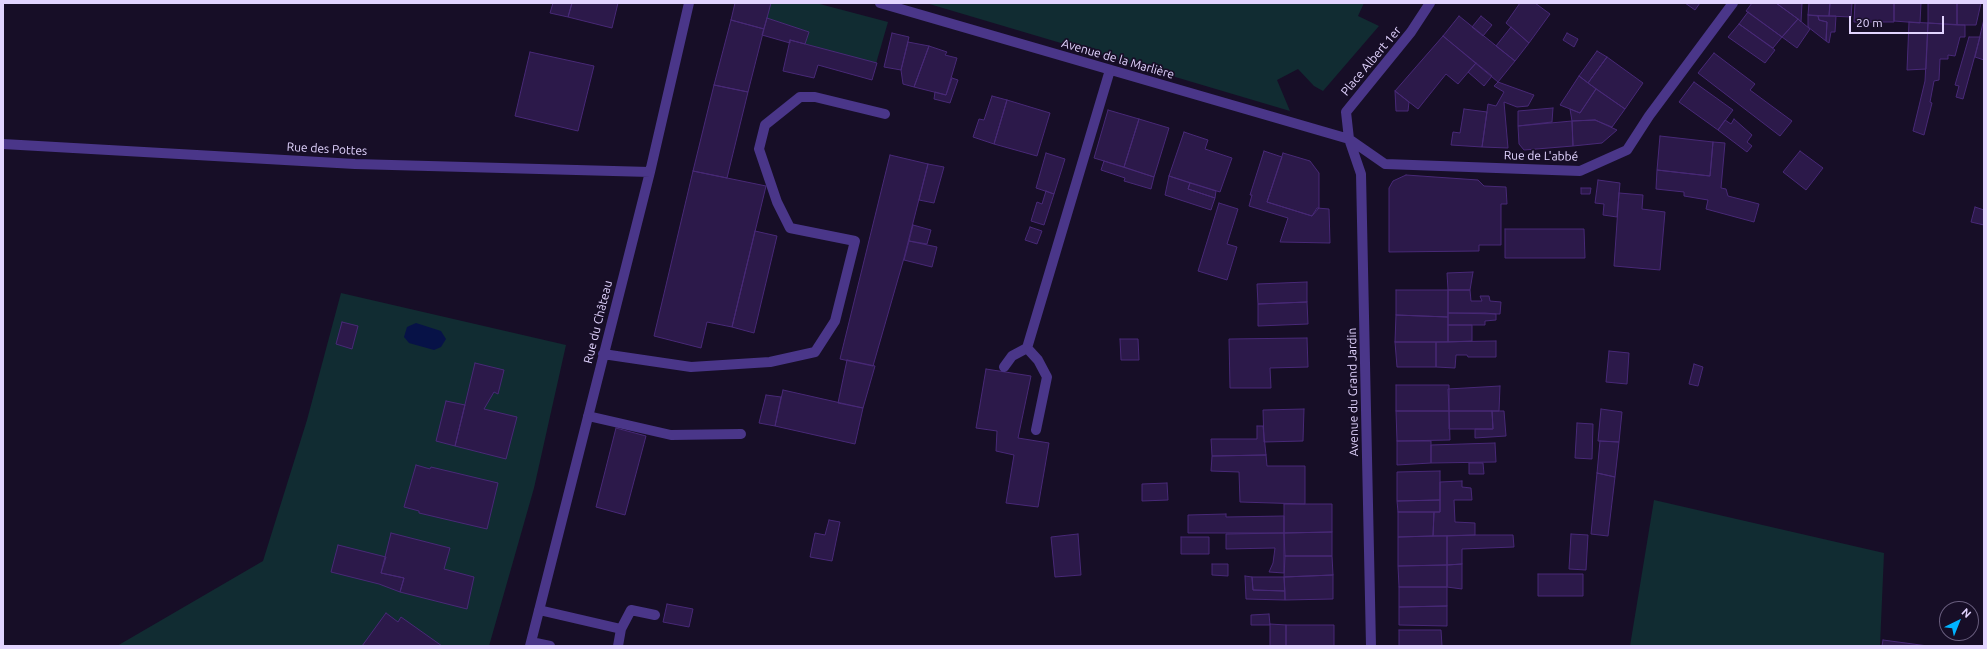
<!DOCTYPE html>
<html>
<head>
<meta charset="utf-8">
<style>
  body { margin:0 }
  #map { position:relative; width:1987px; height:649px; overflow:hidden; background:#170e27; font-family:Ubuntu,sans-serif }
  canvas { display:block }
  .frame { position:absolute; inset:0; border:4px solid #e2d4ff; pointer-events:none }
  .north { position:absolute; left:1939px; top:601px; width:40px; height:40px; box-sizing:border-box; background:#170e27; border:1px solid #685d7d; border-radius:50%; rotate:43deg; font-size:11px; font-weight:700; line-height:16px; text-align:center; color:#e2d4ff }
  .north::after { content:''; display:block; margin:auto; width:14px; height:18px; background:#00b3ff; clip-path:polygon(50% 0,100% 100%,50% 72%,0 100%) }
  .scale { position:absolute; left:1849px; top:16px; width:95px; height:18px; box-sizing:border-box; border:2px solid #e2d4ff; border-top:0; padding-left:5px; font-size:12px; line-height:14px; white-space:nowrap; color:#e2d4ff; -webkit-text-stroke:3px #170e27; paint-order:stroke }
</style>
</head>
<body>
<div id="map">
<canvas width="1987" height="649"></canvas>
<div class="frame"></div>
<div class="north">N</div>
<div class="scale">20 m</div>
</div>
<script>
const context = document.querySelector('canvas').getContext('2d');
context.lineJoin = 'round';
function fillPath(path, color) { context.fillStyle = color; context.fill(path, 'evenodd'); }
const toPath = rows => new Path2D(rows.map(r => 'M' + r).join(''));
function strokePath(path, color, width, dash) { context.strokeStyle = color; context.lineWidth = width; context.lineCap = dash ? 'butt' : 'round'; context.setLineDash(dash || []); context.stroke(path); }
function drawText(font, color, halo, rows, align = 'center') {
  context.font = font + ' Ubuntu,sans-serif'; context.lineWidth = 3.5; context.setLineDash([]); context.textBaseline = 'middle'; context.strokeStyle = halo; context.fillStyle = color; for (const [text, x, y, turn = 0] of rows) {
    context.save(); context.translate(x, y); context.rotate((+turn || 0) * Math.PI / 180); context.textAlign = isNaN(turn) ? turn : align; if (halo) context.strokeText(text, 0, 0); context.fillText(text, 0, 0); context.restore();
  }
}
const green = toPath([
  [769,3,816,3,888,22,875,67,793,44,764,22],
  [926,3,1364,3,1358,16,1379,26,1323,91,1314,86,1298,69,1277,80,1290,111],
  [341,293,566,345,534,488,489,646,117,646,263,561,307,420],
  [1654,500,1884,553,1880,646,1630,646]
]);
const water = toPath([
  [416,323,441,331,446,339,441,347,434,350,409,343,404,337,407,327]
]);
const building = toPath([
  [553,3,572,3,568,17,550,13,553,3],
  [572,3,618,3,612,28,568,17,572,3],
  [735,3,771,3,764,29,731,20,735,3],
  [1520,3,1535,3,1550,14,1529,43,1506,23,1520,3],
  [1685,3,1700,3,1695,10,1685,3],
  [1752,3,1776,3,1798,19,1782,37,1746,11,1752,3],
  [1776,3,1802,3,1801,22,1798,19,1776,3],
  [1809,3,1830,3,1829,16,1808,15,1809,3],
  [1830,3,1852,3,1851,17,1829,16,1830,3],
  [1855,3,1894,3,1894,22,1854,22,1855,3],
  [1894,3,1921,3,1920,23,1894,21,1894,3],
  [1928,3,1957,3,1957,25,1928,23,1928,3],
  [1957,3,1981,3,1976,25,1957,25,1957,3],
  [1748,12,1782,37,1773,48,1739,24,1748,12],
  [1808,15,1818,16,1819,20,1827,22,1826,41,1808,27,1808,15],
  [1459,16,1515,61,1498,82,1443,36,1459,16],
  [1481,16,1492,25,1483,36,1472,27,1481,16],
  [1818,16,1836,16,1835,32,1831,32,1829,43,1826,41,1827,22,1819,20,1818,16],
  [767,18,809,32,805,44,790,40,790,43,762,35,767,18],
  [1798,19,1810,29,1797,48,1782,37,1798,19],
  [1984,19,1984,60,1975,57,1984,19],
  [731,20,764,29,748,92,714,85,731,20],
  [1909,22,1928,23,1926,69,1907,70,1909,22],
  [1928,23,1965,25,1965,37,1960,37,1955,56,1948,55,1948,59,1940,59,1939,80,1934,81,1930,102,1932,103,1924,135,1913,131,1925,81,1928,23],
  [1739,24,1775,50,1765,63,1728,37,1739,24],
  [1511,27,1529,43,1515,61,1496,46,1511,27],
  [892,33,909,37,901,70,884,67,892,33],
  [1567,33,1578,39,1574,47,1563,40,1567,33],
  [1443,36,1476,63,1458,84,1446,74,1418,109,1395,91,1443,36],
  [1969,37,1980,37,1963,99,1956,97,1959,86,1955,85,1969,37],
  [790,40,877,63,872,80,818,65,814,78,783,71,790,40],
  [908,42,929,46,914,87,903,84,901,70,908,42],
  [929,46,947,52,945,55,957,58,946,95,914,87,929,46],
  [1597,51,1607,57,1588,83,1579,76,1597,51],
  [530,52,594,66,578,131,515,116,530,52],
  [1714,53,1755,84,1750,90,1792,121,1780,136,1698,73,1714,53],
  [1607,57,1643,83,1625,109,1588,83,1607,57],
  [1476,63,1492,76,1484,86,1468,72,1476,63],
  [1579,76,1596,89,1580,113,1560,105,1579,76],
  [952,78,958,80,950,103,934,99,935,92,946,95,952,78],
  [1498,82,1534,95,1528,106,1517,107,1504,102,1508,148,1482,147,1488,104,1496,106,1504,92,1494,86,1498,82],
  [1694,82,1733,110,1718,130,1679,102,1694,82],
  [714,85,748,92,727,178,693,171,714,85],
  [1596,89,1625,109,1612,127,1595,120,1572,121,1570,109,1580,113,1596,89],
  [1395,91,1409,102,1408,111,1396,111,1395,91],
  [992,96,1007,100,994,144,973,137,979,119,984,120,992,96],
  [1007,100,1050,113,1037,156,994,144,1007,100],
  [1553,108,1552,122,1518,126,1518,111,1553,108],
  [1464,109,1487,112,1482,147,1451,145,1453,132,1460,133,1464,109],
  [1108,110,1139,119,1124,167,1094,158,1108,110],
  [1139,119,1169,128,1154,177,1124,167,1139,119],
  [1734,119,1752,135,1747,142,1752,146,1747,152,1718,130,1725,120,1731,124,1734,119],
  [1595,120,1617,130,1602,143,1573,146,1572,121,1595,120],
  [1572,121,1573,146,1524,150,1519,144,1518,126,1572,121],
  [1184,132,1208,140,1205,149,1232,158,1220,192,1169,176,1184,132],
  [1660,136,1713,142,1710,176,1657,170,1660,136],
  [1713,142,1725,143,1721,188,1726,189,1728,196,1759,204,1754,222,1706,209,1708,200,1684,196,1684,192,1656,189,1657,170,1710,176,1713,142],
  [1264,151,1282,157,1267,202,1312,216,1317,208,1329,209,1330,243,1280,242,1288,218,1249,206,1252,195,1250,195,1264,151],
  [1800,151,1823,168,1806,190,1783,172,1800,151],
  [1046,153,1065,159,1054,194,1036,188,1046,153],
  [1283,153,1310,161,1319,173,1319,208,1312,216,1267,202,1283,153],
  [890,155,928,164,904,258,873,366,840,359,890,155],
  [1104,161,1154,177,1151,189,1124,181,1125,178,1101,170,1104,161],
  [928,164,944,167,934,203,919,200,928,164],
  [693,171,766,186,732,327,707,322,701,348,654,336,693,171],
  [1406,175,1478,180,1484,186,1506,187,1507,204,1501,204,1501,245,1479,245,1479,251,1389,252,1389,188,1393,181,1406,175],
  [1169,176,1190,183,1188,189,1215,198,1211,210,1165,195,1169,176],
  [1598,180,1620,183,1617,217,1603,215,1604,204,1595,203,1598,180],
  [1190,183,1216,191,1215,198,1188,189,1190,183],
  [1581,188,1591,188,1590,194,1581,194,1581,188],
  [1046,191,1054,194,1044,225,1031,221,1037,202,1042,204,1046,191],
  [1619,193,1643,195,1642,209,1665,212,1660,270,1614,266,1619,193],
  [1219,203,1238,209,1227,244,1237,247,1227,280,1198,271,1219,203],
  [1975,207,1984,210,1984,225,1971,222,1975,207],
  [913,225,931,230,927,244,909,241,913,225],
  [1030,227,1042,231,1037,244,1025,240,1030,227],
  [1505,229,1584,229,1585,258,1505,258,1505,229],
  [755,231,777,236,754,333,732,327,755,231],
  [909,241,937,247,932,267,904,260,909,241],
  [1473,272,1470,290,1448,290,1447,273,1473,272],
  [1307,282,1307,302,1258,304,1257,284,1307,282],
  [1396,290,1448,290,1448,317,1396,315,1396,290],
  [1448,290,1470,290,1471,301,1482,301,1480,296,1489,296,1490,301,1501,302,1500,314,1448,313,1448,290],
  [1307,302,1308,324,1258,326,1258,304,1307,302],
  [1448,313,1485,313,1496,314,1496,320,1485,321,1485,325,1448,325,1448,313],
  [1396,315,1448,317,1448,342,1395,342,1396,315],
  [342,322,358,326,352,349,336,344,342,322],
  [1448,325,1472,325,1472,341,1448,342,1448,325],
  [1307,338,1308,367,1270,368,1271,388,1230,388,1229,339,1307,338],
  [1120,339,1138,339,1139,360,1121,360,1120,339],
  [1496,341,1496,357,1468,357,1467,355,1456,355,1455,368,1436,367,1436,342,1496,341],
  [1395,342,1436,342,1436,367,1397,367,1395,342],
  [1609,351,1629,353,1627,384,1606,382,1609,351],
  [847,360,875,366,863,408,838,403,847,360],
  [475,363,504,370,498,394,494,392,484,409,517,417,506,459,455,446,475,363],
  [1694,364,1703,367,1698,386,1689,384,1694,364],
  [986,369,1031,376,1018,438,1049,443,1038,507,1006,503,1014,455,996,451,997,431,976,428,986,369],
  [1396,385,1449,385,1449,411,1396,411,1396,385],
  [1500,386,1499,411,1449,411,1448,389,1500,386],
  [783,390,863,408,855,444,775,426,783,390],
  [766,395,781,397,775,426,759,423,766,395],
  [446,401,465,405,455,446,436,441,446,401],
  [1304,409,1303,441,1264,442,1263,410,1304,409],
  [1601,409,1622,412,1619,442,1598,441,1601,409],
  [1396,411,1449,411,1450,440,1397,441,1396,411],
  [1449,411,1492,411,1493,429,1449,429,1449,411],
  [1492,411,1504,411,1506,436,1475,438,1475,429,1493,429,1492,411],
  [1577,423,1593,424,1592,459,1575,458,1577,423],
  [1257,426,1263,426,1266,455,1212,456,1211,439,1257,439,1257,426],
  [616,428,646,436,625,515,596,507,616,428],
  [1397,441,1431,441,1431,463,1397,465,1397,441],
  [1600,441,1619,442,1615,477,1597,473,1600,441],
  [1495,443,1496,462,1431,463,1431,445,1495,443],
  [1266,455,1267,466,1305,466,1305,504,1240,502,1239,472,1211,471,1212,456,1266,455],
  [1469,463,1483,463,1484,474,1469,474,1469,463],
  [416,465,430,469,431,467,498,483,487,529,419,513,419,511,404,507,416,465],
  [1440,471,1440,500,1397,501,1397,472,1440,471],
  [1597,473,1615,477,1608,536,1591,534,1597,473],
  [1462,481,1462,487,1471,488,1472,500,1454,500,1455,522,1475,523,1475,535,1433,536,1434,512,1440,512,1440,482,1462,481],
  [1167,483,1168,500,1142,501,1142,484,1167,483],
  [1440,500,1440,512,1398,512,1397,501,1440,500],
  [1284,504,1332,504,1332,532,1284,533,1284,504],
  [1398,512,1434,512,1433,536,1398,537,1398,512],
  [1226,514,1226,517,1284,516,1284,533,1188,533,1188,515,1226,514],
  [829,520,840,522,832,561,810,557,815,533,825,535,829,520],
  [1332,532,1332,556,1285,556,1284,533,1332,532],
  [391,533,450,548,444,569,474,577,467,609,400,592,404,578,381,573,391,533],
  [1284,533,1284,573,1269,572,1273,563,1275,548,1226,549,1226,534,1284,533],
  [1078,534,1081,575,1055,577,1051,537,1078,534],
  [1571,534,1588,535,1586,570,1569,569,1571,534],
  [1475,535,1513,535,1514,547,1462,549,1462,564,1447,565,1447,536,1475,535],
  [1433,536,1447,536,1447,565,1398,566,1398,537,1433,536],
  [1181,537,1209,537,1209,554,1181,554,1181,537],
  [338,545,386,557,381,573,404,578,400,592,379,584,331,572,338,545],
  [1285,556,1332,556,1333,575,1284,577,1285,556],
  [1212,564,1228,564,1228,576,1212,575,1212,564],
  [1462,564,1462,589,1447,587,1447,565,1462,564],
  [1447,565,1447,587,1399,587,1398,566,1447,565],
  [1538,574,1583,574,1583,596,1538,596,1538,574],
  [1333,575,1333,599,1285,600,1284,577,1333,575],
  [1245,576,1252,577,1253,590,1285,591,1285,600,1246,599,1245,576],
  [1252,577,1284,577,1285,591,1253,590,1252,577],
  [1399,587,1447,587,1447,606,1399,607,1399,587],
  [667,604,693,609,689,627,663,622,667,604],
  [1447,606,1447,626,1399,625,1399,607,1447,606],
  [386,613,398,622,401,617,442,646,362,646,386,613],
  [1269,614,1270,625,1251,625,1251,615,1269,614],
  [1270,624,1286,625,1286,646,1270,646,1270,624],
  [1286,625,1334,625,1334,646,1286,646,1286,625],
  [1399,630,1441,630,1442,646,1399,646,1399,630],
  [1883,640,1928,646,1882,646,1883,640]
]);
const minor = toPath([
  [880,3,1349,139,1385,164,1580,171,1627,150,1649,116,1733,3],
  [3,144,355,164,650,172],
  [603,354,691,367,770,362,815,352,835,321,855,241,790,228,777,202,759,149,765,125,800,97,815,97,885,114],
  [1004,367,1012,356,1027,348],
  [588,416,671,435,741,434],
  [1036,430,1047,377,1038,360,1027,348,1110,70],
  [539,610,621,629],
  [531,642,550,646],
  [530,646,650,172,689,3],
  [618,646,621,629,631,610,655,615],
  [1371,646,1361,174,1349,139,1346,112,1411,32,1430,3]
]);
const streetNames = [
  ["Avenue de la Marlière",1118,59,16],
  ["Place Albert 1er",1371,61,-50],
  ["Rue des Pottes",327,149,3],
  ["Rue de L'abbé",1541,156,1],
  ["Rue du Château",598,322,-76],
  ["Avenue du Grand Jardin",1353,392,-91]
];
fillPath(green, '#112c32');
fillPath(water, '#071247');
fillPath(building, '#2c194a');
strokePath(building, '#482977', 1);
strokePath(minor, '#4a3689', 10);
drawText('12px', '#e2d4ff', '#170e27', streetNames);
</script>
</body>
</html>
